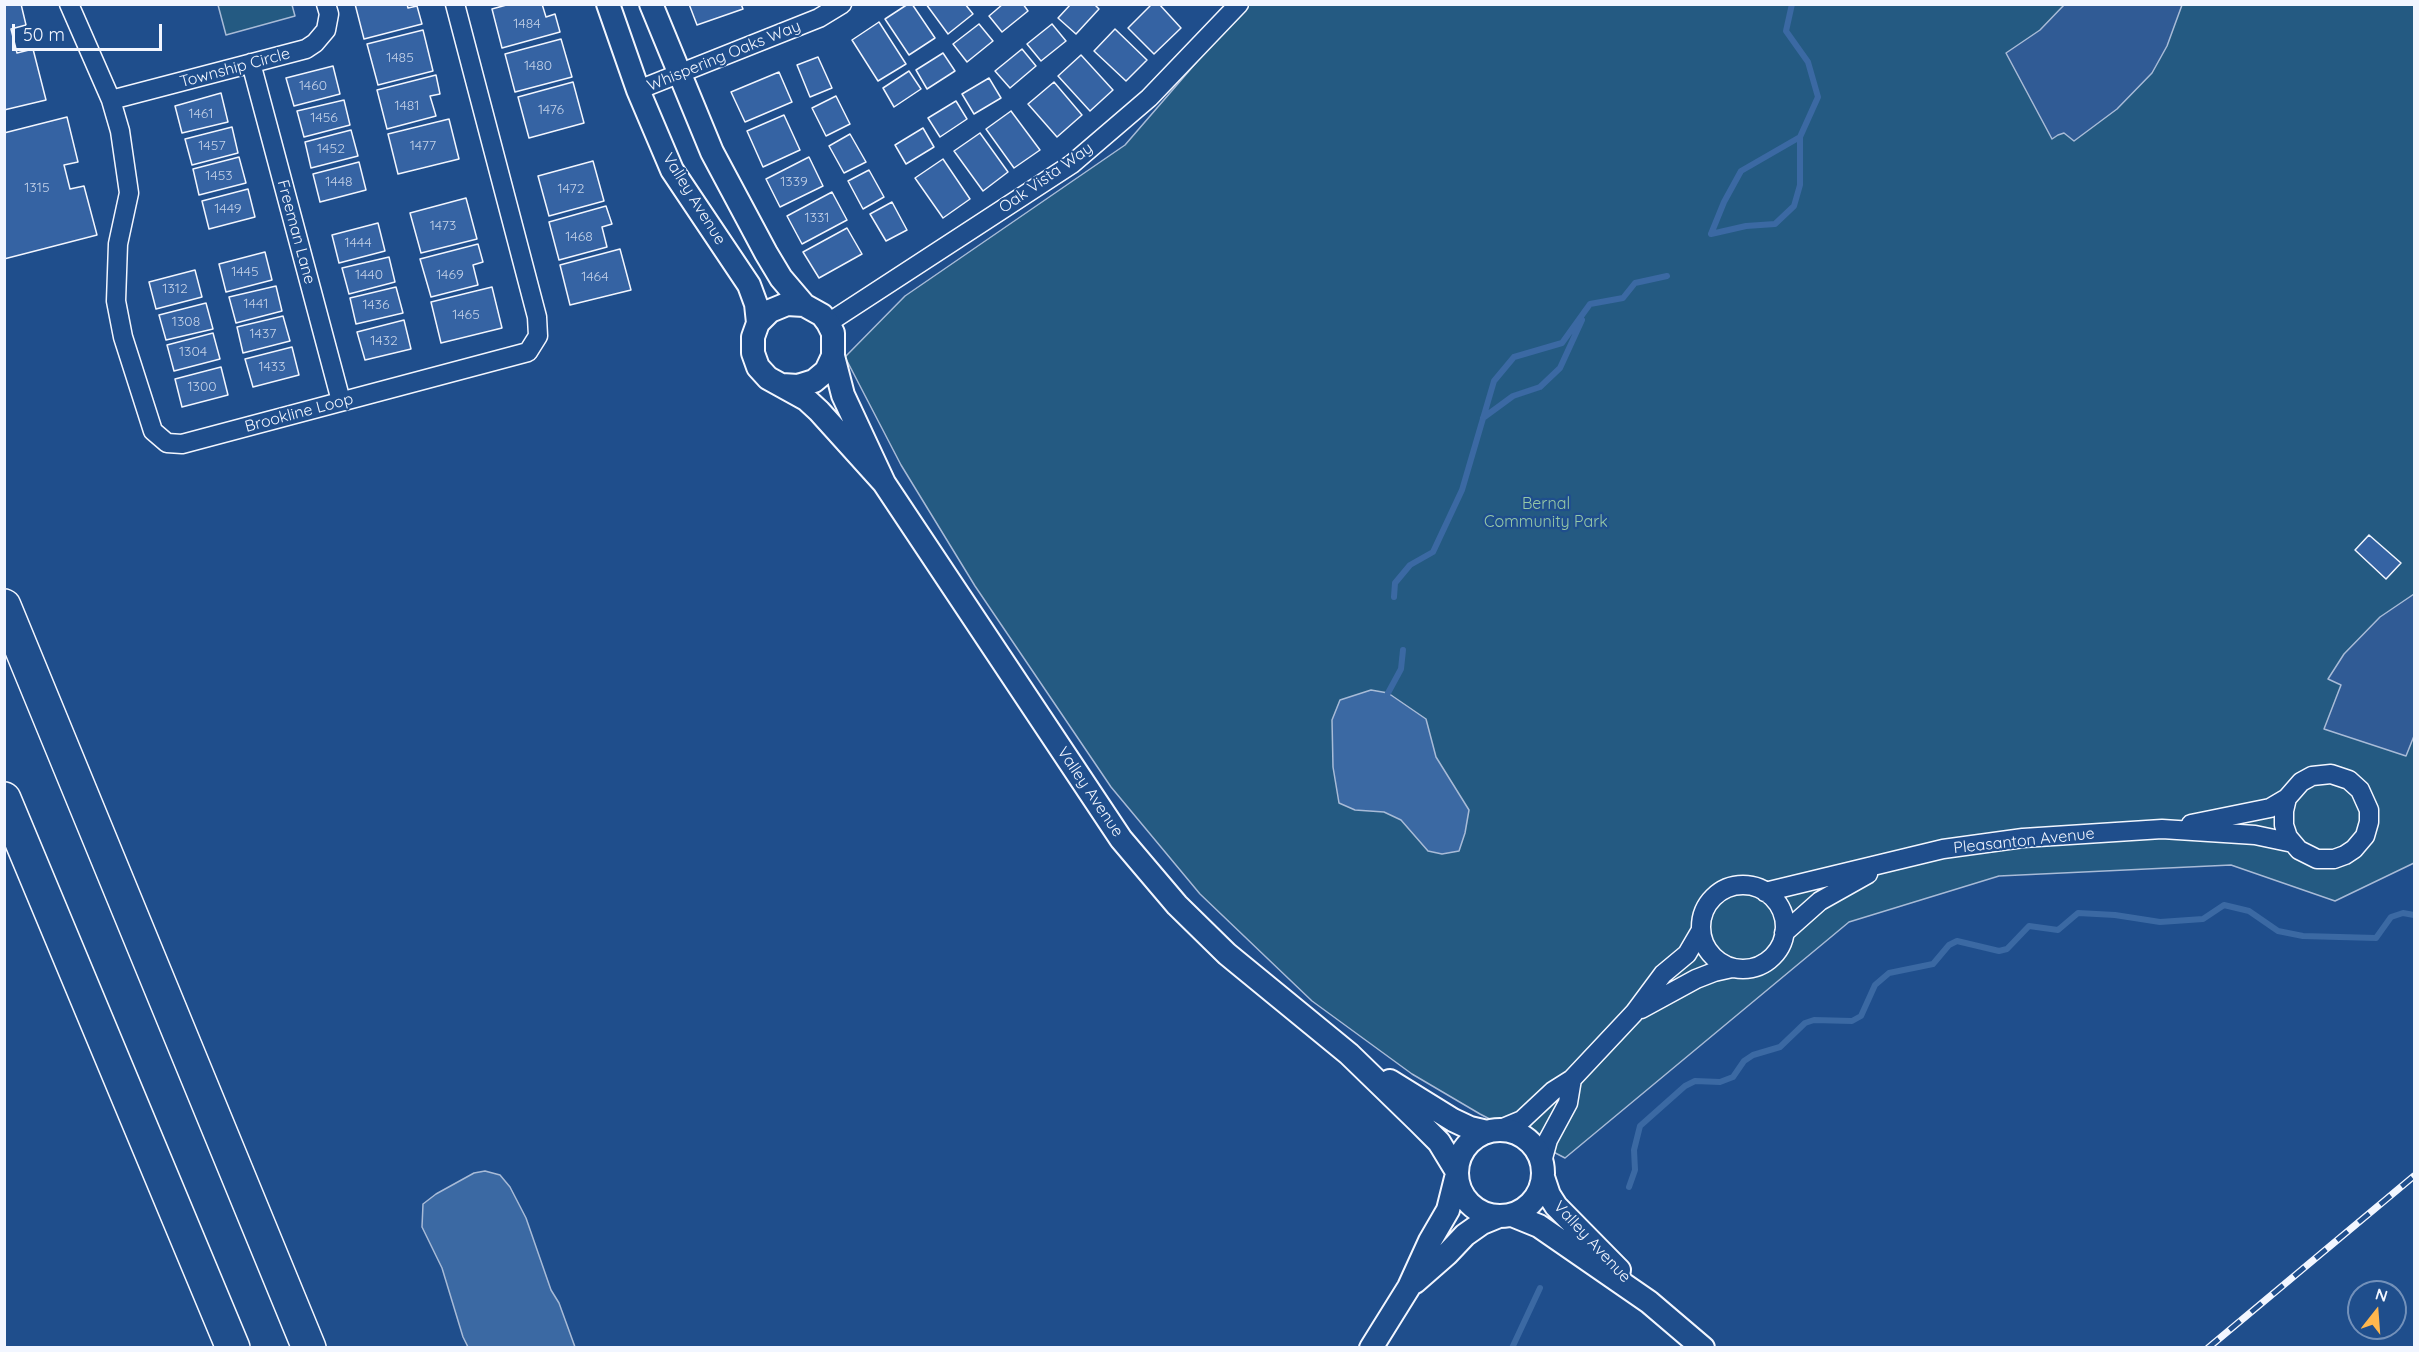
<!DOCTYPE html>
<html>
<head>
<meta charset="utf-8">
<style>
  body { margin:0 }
  #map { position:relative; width:2419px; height:1352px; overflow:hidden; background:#1f4e8c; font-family:Quicksand,sans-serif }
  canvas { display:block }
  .frame { position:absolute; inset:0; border:6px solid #f2f6ff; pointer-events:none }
  .north { position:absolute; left:2347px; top:1280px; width:60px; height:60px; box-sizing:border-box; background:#1f4e8c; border:2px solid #7391ba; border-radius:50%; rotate:17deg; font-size:16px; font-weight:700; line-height:24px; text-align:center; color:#f2f6ff }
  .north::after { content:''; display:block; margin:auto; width:21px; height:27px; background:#ffb74d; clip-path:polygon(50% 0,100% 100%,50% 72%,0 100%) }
  .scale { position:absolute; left:12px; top:24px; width:150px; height:27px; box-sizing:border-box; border:3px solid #f2f6ff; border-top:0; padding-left:8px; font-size:18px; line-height:21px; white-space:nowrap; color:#f2f6ff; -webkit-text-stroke:4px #1f4e8c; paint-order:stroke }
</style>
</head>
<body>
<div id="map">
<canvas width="2419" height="1352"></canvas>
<div class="frame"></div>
<div class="north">N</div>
<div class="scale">50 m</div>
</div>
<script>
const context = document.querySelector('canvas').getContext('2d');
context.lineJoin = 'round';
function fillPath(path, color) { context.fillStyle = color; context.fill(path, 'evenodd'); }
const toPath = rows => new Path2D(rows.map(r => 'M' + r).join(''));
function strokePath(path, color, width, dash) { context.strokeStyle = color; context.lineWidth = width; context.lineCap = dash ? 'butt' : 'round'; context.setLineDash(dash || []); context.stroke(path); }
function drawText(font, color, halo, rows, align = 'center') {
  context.font = font + ' Quicksand,sans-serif'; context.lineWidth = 4.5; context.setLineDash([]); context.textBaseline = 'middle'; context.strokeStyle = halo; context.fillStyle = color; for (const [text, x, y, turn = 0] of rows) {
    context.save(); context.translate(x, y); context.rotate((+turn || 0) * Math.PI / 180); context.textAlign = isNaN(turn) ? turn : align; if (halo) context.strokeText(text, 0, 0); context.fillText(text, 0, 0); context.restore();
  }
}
const green = toPath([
  [218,5,292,5,295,16,226,35,218,5],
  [1246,5,2414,5,2414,863,2335,901,2231,865,1999,876,1849,922,1565,1158,1480,1114,1412,1074,1312,1001,1200,894,1111,787,975,586,901,465,845,357,905,296,1125,145,1246,5]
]);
const parking = toPath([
  [2064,5,2182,5,2167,46,2152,73,2117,109,2074,141,2064,133,2058,135,2052,139,2006,53,2040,30,2064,5],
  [2414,594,2414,736,2406,756,2324,729,2341,685,2328,679,2344,654,2380,617,2414,594]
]);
const water = toPath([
  [1371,690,1388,693,1426,719,1436,757,1469,810,1465,833,1459,851,1442,854,1428,851,1401,820,1384,812,1355,810,1339,803,1333,767,1332,720,1340,700,1371,690],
  [485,1171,500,1175,510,1187,526,1218,551,1290,559,1303,575,1347,468,1347,463,1337,442,1268,422,1227,423,1204,436,1194,474,1173,485,1171]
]);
const stream = toPath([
  [1711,234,1724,202,1741,171,1800,137,1818,97,1808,62,1786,31,1792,4],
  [1711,234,1746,226,1775,224,1794,206,1800,185,1800,137],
  [1483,418,1513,396,1540,387,1560,368,1582,320],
  [1394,597,1395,583,1410,565,1433,552,1462,490,1494,381,1514,357,1562,343,1590,304,1623,298,1635,283,1667,276],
  [1388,693,1401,669,1403,650],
  [1629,1187,1635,1170,1634,1150,1640,1126,1685,1086,1695,1081,1720,1082,1733,1077,1744,1061,1753,1055,1780,1047,1805,1023,1814,1020,1852,1021,1861,1016,1875,985,1889,973,1933,964,1949,945,1957,941,1999,951,2007,949,2029,926,2058,930,2078,913,2115,915,2160,922,2203,919,2224,905,2249,911,2278,931,2303,936,2376,938,2391,917,2403,913,2414,915],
  [1512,1348,1540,1288]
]);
const building = toPath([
  [4,4,21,4,26,25,11,29,17,53,33,49,46,100,4,110,4,4],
  [355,4,407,4,408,8,417,6,422,24,364,39,355,4],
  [510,4,542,4,546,17,555,14,560,32,502,48,492,9,510,4],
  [689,4,741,4,743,9,697,25,689,4],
  [908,4,912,4,935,38,909,55,885,19,908,4],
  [926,4,965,4,973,14,948,34,926,4],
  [1003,4,1023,4,1028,11,1002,32,989,16,1003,4],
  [1071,4,1094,4,1099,9,1076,34,1058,18,1071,4],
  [1152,4,1159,4,1181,28,1154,54,1128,28,1152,4],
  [879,22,906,64,878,81,852,40,879,22],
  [979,24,993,41,967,62,953,44,979,24],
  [1052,24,1066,41,1041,61,1027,44,1052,24],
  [1115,29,1147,60,1126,81,1094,51,1115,29],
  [423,30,433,71,378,85,367,44,423,30],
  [561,39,572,77,515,92,505,54,561,39],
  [1022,49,1036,66,1010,88,995,71,1022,49],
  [943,53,955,71,927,89,916,70,943,53],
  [1081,55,1113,90,1090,111,1058,76,1081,55],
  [818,57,832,88,810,97,797,65,818,57],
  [333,66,340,94,294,106,286,78,333,66],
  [909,71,921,89,894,107,883,88,909,71],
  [779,72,792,102,745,122,731,92,779,72],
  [436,75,440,94,430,96,436,116,387,129,377,90,436,75],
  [989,78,1001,98,974,114,962,94,989,78],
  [573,82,584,123,529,138,518,97,573,82],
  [1054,82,1082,115,1057,137,1028,104,1054,82],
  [221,93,228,122,182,133,175,106,221,93],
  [836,96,850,124,826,136,812,108,836,96],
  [344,100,350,125,304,137,297,111,344,100],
  [956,101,967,119,940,137,928,118,956,101],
  [1011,111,1040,150,1014,168,986,129,1011,111],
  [784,115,800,150,763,167,747,131,784,115],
  [67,117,78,162,64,165,70,189,84,186,97,235,4,259,4,133,67,117],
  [449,119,459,159,398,174,388,134,449,119],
  [232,127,238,153,192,165,185,139,232,127],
  [923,128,934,147,906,164,895,145,923,128],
  [351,130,358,156,311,168,305,142,351,130],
  [980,133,1008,172,983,191,954,151,980,133],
  [850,134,866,162,844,173,829,146,850,134],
  [239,157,246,183,199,195,193,169,239,157],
  [809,157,823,186,780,207,766,179,809,157],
  [943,159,970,199,943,218,915,178,943,159],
  [593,161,604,201,549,216,538,176,593,161],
  [359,162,366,190,320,202,313,174,359,162],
  [869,170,884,197,863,209,848,181,869,170],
  [248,189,255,217,209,229,202,201,248,189],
  [832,192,847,220,802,244,787,216,832,192],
  [466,198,477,239,421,253,410,213,466,198],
  [892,202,907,230,886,241,870,214,892,202],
  [606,206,612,224,602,227,607,247,559,260,549,222,606,206],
  [378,223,385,251,339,263,332,235,378,223],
  [847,228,862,254,819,278,803,252,847,228],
  [478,244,483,262,473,265,478,285,431,297,420,259,478,244],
  [620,249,631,290,570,305,560,265,620,249],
  [265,252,272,280,226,292,219,264,265,252],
  [389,257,395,282,349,294,342,268,389,257],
  [195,270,202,297,156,309,149,282,195,270],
  [276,286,282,311,236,323,229,297,276,286],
  [396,287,403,313,356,324,350,298,396,287],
  [492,287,502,328,441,343,431,302,492,287],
  [206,303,213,329,166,340,159,315,206,303],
  [283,316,290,341,243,353,237,327,283,316],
  [404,320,411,349,365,360,357,332,404,320],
  [213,333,220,359,174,371,167,345,213,333],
  [292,347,299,375,253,387,245,359,292,347],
  [221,367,228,395,182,407,175,379,221,367],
  [2369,535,2401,563,2386,579,2355,550,2369,535]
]);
const minor = toPath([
  [69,4,111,100,120,131,129,193,118,244,116,301,123,337,153,431,167,443,182,444,528,352,538,336,537,317,455,4],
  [251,63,341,401],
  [638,90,819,18,842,4],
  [111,100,306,49,315,43,326,30,329,14,326,4],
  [828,323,1072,164,1149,98,1239,4],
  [2191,824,2270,808,2287,798,2301,782,2312,776,2331,774,2349,780,2360,790,2369,810,2369,822,2365,836,2354,849,2345,855,2334,859,2317,859,2299,850,2288,837,2284,825,2284,811,2287,798],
  '1701 927a42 42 0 1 1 84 0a42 42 0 1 1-84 0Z',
  [1765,892,1943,849,2023,838,2162,829,2255,835,2293,843],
  [1784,933,1820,901,1868,874],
  [1641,1009,1696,979,1714,972,1732,968],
  [1498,1130,1522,1120,1553,1091,1572,1079,1634,1013,1663,974,1687,954,1701,930],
  [1542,1162,1548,1140,1568,1103,1572,1079]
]);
const tertiary = toPath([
  [608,4,638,90,672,170,749,285,756,304,758,323],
  [651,4,712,152,766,253,781,278,804,305],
  [782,385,798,386,814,381,826,371,833,356],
  [884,483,819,411,806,399,768,378,758,367,753,353,753,337,758,323,770,311,787,304,804,305,822,315,828,323,833,333,833,356,843,395,884,483,1121,839,1177,905,1227,954,1349,1054,1418,1121,1439,1142,1456,1170],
  [1390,1081,1453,1120,1470,1128,1487,1132],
  '1457 1173a43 43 0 1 1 86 0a43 43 0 1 1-86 0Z',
  [1543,1177,1549,1195,1556,1206,1619,1270],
  [1512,1215,1539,1226,1649,1302,1703,1348],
  [1415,1282,1447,1254,1465,1235,1482,1223,1499,1216],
  [1371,1348,1409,1287,1430,1241,1448,1210,1456,1178]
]);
const motorway = toPath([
  [4,606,309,1348],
  [4,799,233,1348]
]);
const rail = toPath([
  [2208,1348,2414,1176]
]);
const numberNames = [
  ["1484",527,24],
  ["1485",400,58],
  ["1480",538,66],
  ["1460",313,86],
  ["1481",407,106],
  ["1476",551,110],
  ["1461",201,114],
  ["1456",324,118],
  ["1457",212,146],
  ["1477",423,146],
  ["1452",331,149],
  ["1453",219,176],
  ["1448",339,182],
  ["1339",794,182],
  ["1315",37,188],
  ["1472",571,189],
  ["1449",228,209],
  ["1331",817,218],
  ["1473",443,226],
  ["1468",579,237],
  ["1444",358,243],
  ["1445",245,272],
  ["1440",369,275],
  ["1469",450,275],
  ["1464",595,277],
  ["1312",175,289],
  ["1441",256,304],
  ["1436",376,305],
  ["1465",466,315],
  ["1308",186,322],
  ["1437",263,334],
  ["1432",384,341],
  ["1304",193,352],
  ["1433",272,367],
  ["1300",202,387]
];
const streetNames = [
  ["Whispering Oaks Way",724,56,-22],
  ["Township Circle",235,68,-15],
  ["Oak Vista Way",1046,178,-35],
  ["Valley Avenue",694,199,58],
  ["Freeman Lane",296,232,75],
  ["Brookline Loop",299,413,-15],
  ["Valley Avenue",1090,792,56],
  ["Pleasanton Avenue",2024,841,-6],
  ["Valley Avenue",1592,1242,47]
];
const parkNames = [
  ["Bernal",1546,504],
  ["Community Park",1546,522]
];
fillPath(green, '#245a82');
strokePath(green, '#a8bbd7', 1.5);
fillPath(parking, '#305b95');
strokePath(parking, '#a8bbd7', 1.5);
fillPath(water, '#3b69a3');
strokePath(water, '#a8bbd7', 1.5);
strokePath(stream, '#3b69a3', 6);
fillPath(building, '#3563a3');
strokePath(building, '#f2f6ff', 1.5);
strokePath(minor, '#f2f6ff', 21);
strokePath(tertiary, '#f2f6ff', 26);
strokePath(motorway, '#f2f6ff', 36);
strokePath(minor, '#1f4e8c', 18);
strokePath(tertiary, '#1f4e8c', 22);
strokePath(motorway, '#1f4e8c', 33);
strokePath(rail, '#f2f6ff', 7);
strokePath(rail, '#1f4e8c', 4.5, [14]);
drawText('14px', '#c3d1e8', null, numberNames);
drawText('16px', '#f2f6ff', '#1f4e8c', streetNames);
drawText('16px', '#97c8a6', '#1f4e8c', parkNames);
</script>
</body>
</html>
